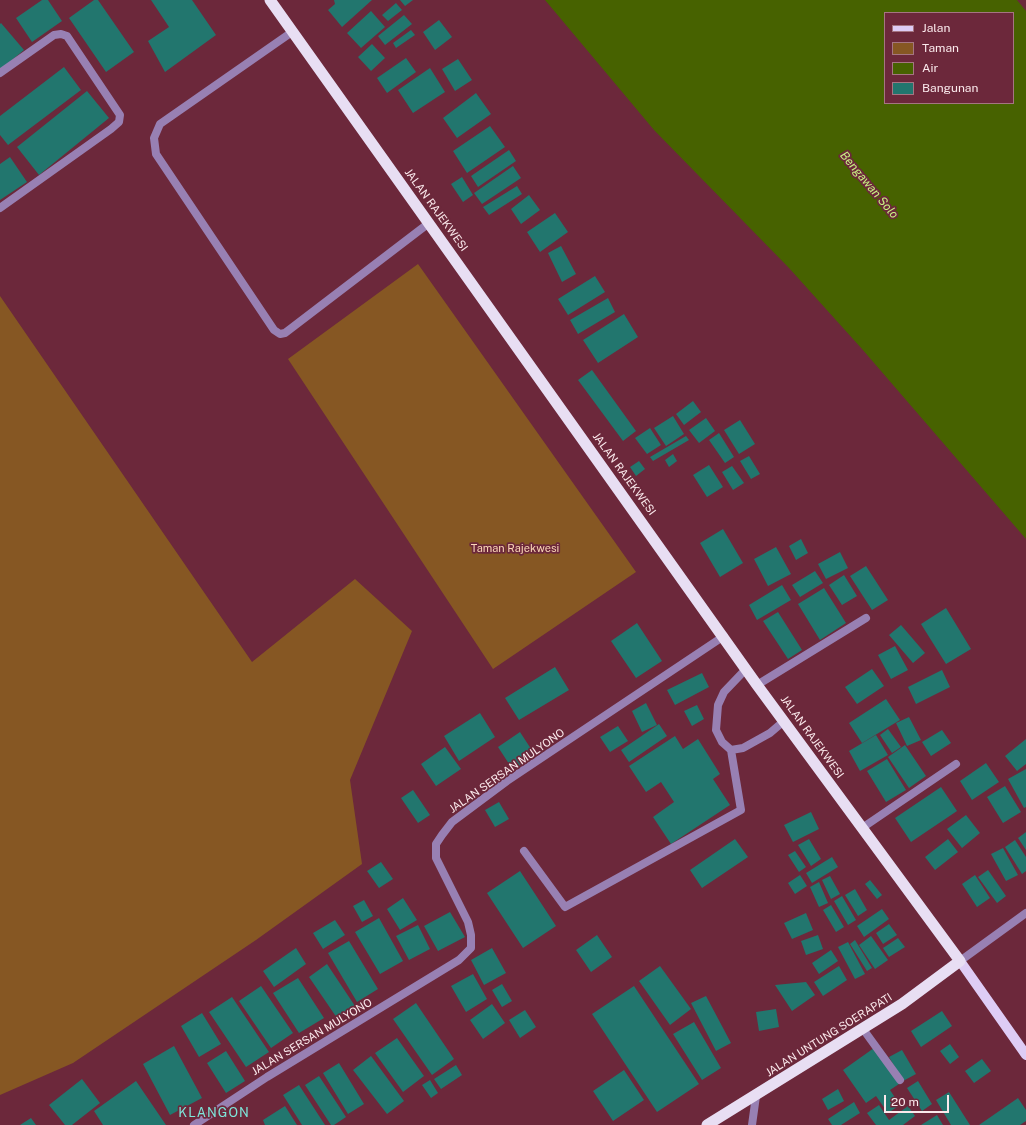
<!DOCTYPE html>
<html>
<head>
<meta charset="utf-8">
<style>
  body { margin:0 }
  #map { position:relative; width:1026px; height:1125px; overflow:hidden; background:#6c283b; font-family:"Public Sans",sans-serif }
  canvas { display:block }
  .legend { position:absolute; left:884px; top:12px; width:130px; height:92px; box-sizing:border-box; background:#6c283b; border:1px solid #a57582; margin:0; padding:5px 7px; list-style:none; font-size:12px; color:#fbe9ec }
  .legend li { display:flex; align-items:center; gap:8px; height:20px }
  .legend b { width:20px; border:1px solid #a57582 }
  .scale { position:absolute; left:884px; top:1095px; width:65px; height:18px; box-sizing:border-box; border:2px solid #fbe9ec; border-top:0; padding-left:5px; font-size:12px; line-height:14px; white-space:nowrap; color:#fbe9ec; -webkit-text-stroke:3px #6c283b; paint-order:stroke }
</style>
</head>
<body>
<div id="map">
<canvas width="1026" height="1125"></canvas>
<ul class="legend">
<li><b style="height:5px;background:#deccf5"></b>Jalan</li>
<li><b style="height:11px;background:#865723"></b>Taman</li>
<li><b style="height:11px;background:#476200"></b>Air</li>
<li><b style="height:11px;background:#22766e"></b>Bangunan</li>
</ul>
<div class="scale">20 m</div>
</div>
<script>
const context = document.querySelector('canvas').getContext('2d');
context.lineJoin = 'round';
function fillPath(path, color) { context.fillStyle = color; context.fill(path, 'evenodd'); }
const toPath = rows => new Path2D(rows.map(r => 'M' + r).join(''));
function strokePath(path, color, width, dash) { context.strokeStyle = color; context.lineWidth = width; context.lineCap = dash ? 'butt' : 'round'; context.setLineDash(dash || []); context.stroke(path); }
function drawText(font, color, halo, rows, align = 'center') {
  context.font = font + ' "Public Sans",sans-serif'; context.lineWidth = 3.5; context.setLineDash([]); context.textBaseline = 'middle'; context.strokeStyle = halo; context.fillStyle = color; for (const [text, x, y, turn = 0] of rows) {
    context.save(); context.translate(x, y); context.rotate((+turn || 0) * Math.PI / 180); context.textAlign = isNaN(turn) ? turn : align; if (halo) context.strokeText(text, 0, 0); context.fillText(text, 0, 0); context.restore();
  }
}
const green = toPath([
  [418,264,636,572,493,669,288,359],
  [0,296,252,662,355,579,412,631,350,780,362,864,256,940,73,1063,0,1095]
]);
const water = toPath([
  [545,0,1017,0,1026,11,1026,539,862,349,789,268,654,130],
  [885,13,1013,13,1013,103,885,103]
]);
const building = toPath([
  [42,0,48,0,62,21,32,42,16,18],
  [94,0,98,0,134,52,106,72,69,18],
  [151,0,192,0,216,35,165,72,148,41,169,27],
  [334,0,372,0,342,27,328,10,335,4],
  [400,0,413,0,405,6],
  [396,3,402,10,388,21,382,15],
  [371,11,385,27,361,48,347,33],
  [404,15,412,24,385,45,378,36],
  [439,20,452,37,435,50,423,32],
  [1,23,24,50,0,70,0,24],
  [411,30,415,35,396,48,393,43],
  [372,44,385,58,371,71,358,57],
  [406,58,416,72,387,93,377,78],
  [458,59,472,80,455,91,442,69],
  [64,67,81,90,8,145,0,135,0,116],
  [430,68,445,92,413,113,398,90],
  [87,91,109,118,39,175,17,147],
  [476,93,491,114,457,138,443,118],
  [490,126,505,147,467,173,453,151],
  [509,150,516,161,478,187,471,176],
  [10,157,27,182,0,200,0,164],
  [513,166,521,178,482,204,474,193],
  [462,177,473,195,463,202,451,184],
  [517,186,522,194,489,215,483,207],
  [529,195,540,210,521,224,511,209],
  [555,213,568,232,540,252,527,232],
  [561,246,576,274,562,282,548,253],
  [595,276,605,292,568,315,558,299],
  [608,298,615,312,578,334,570,320],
  [624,314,638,337,598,363,583,340],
  [592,370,636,431,623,441,578,380],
  [693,401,701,412,684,425,676,414],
  [673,416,684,434,666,446,654,428],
  [706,418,715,431,699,443,689,430],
  [740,420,755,444,739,454,724,430],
  [650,428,661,445,647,454,635,438],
  [719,433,734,457,725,463,709,440],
  [686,436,689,440,653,461,650,457],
  [673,454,677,461,669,467,665,460],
  [749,456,760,474,751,479,740,461],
  [639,461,645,469,636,476,630,467],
  [709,465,723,487,707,497,693,475],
  [732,466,744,483,733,490,722,472],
  [723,529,743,563,720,577,700,543],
  [801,539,808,553,796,560,789,546],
  [776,547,791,574,768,586,754,559],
  [840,552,848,568,826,579,818,564],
  [866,566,888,600,872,610,850,576],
  [815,571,823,583,800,597,792,585],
  [844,575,857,596,842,605,829,585],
  [782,585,791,600,757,620,749,605],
  [824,588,846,623,820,640,798,604],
  [946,608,971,649,946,664,921,624],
  [778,612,802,650,788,659,763,621],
  [637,623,662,661,636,678,611,641],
  [901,625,925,653,913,663,889,635],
  [895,646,908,670,891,679,878,655],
  [555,667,569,690,519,720,505,698],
  [872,669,884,686,857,704,845,687],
  [942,670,950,687,916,704,908,687],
  [702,673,709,687,675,705,667,690],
  [886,699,900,720,862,743,849,723],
  [646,703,657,725,642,732,632,711],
  [697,705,704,719,692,726,684,711],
  [480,713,495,737,459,761,444,736],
  [909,717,921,740,907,746,896,723],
  [659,724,667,736,629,762,621,750],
  [618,726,628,741,610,752,600,737],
  [888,729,901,747,892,753,880,735],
  [942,730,951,743,931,756,922,742],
  [520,732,535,755,513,770,498,747],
  [876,735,888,755,860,771,849,751],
  [675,736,683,749,698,739,720,774,713,779,730,805,671,844,653,817,674,802,661,782,646,792,629,766],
  [1026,739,1026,764,1017,771,1005,756],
  [905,745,926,776,909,788,888,757],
  [445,747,461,769,436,786,421,764],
  [887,759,906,790,886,802,867,771],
  [986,763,999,782,972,800,960,781],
  [1026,769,1026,807,1024,808,1008,779],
  [1005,786,1021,812,1003,823,987,797],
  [941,787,957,811,911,842,895,818],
  [413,790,430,815,418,823,401,798],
  [499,802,509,819,495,827,485,810],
  [811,812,819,829,793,842,784,825],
  [966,815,980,833,962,848,947,829],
  [1026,832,1026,850,1018,838],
  [735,839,748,857,702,888,690,870],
  [809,839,821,859,811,866,798,845],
  [948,839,958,852,935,870,925,857],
  [1015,840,1026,857,1026,871,1022,874,1005,847],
  [1003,848,1018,875,1006,881,991,854],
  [795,851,806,867,799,872,788,855],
  [832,857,838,867,812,883,806,873],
  [381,862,393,879,379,888,367,871],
  [988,870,1006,896,997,903,978,877],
  [520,871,556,926,523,948,487,893],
  [800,875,807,886,795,894,788,883],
  [975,875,990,898,977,907,962,884],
  [830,876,840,894,831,899,822,880],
  [870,880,882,895,877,899,865,884],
  [819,882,828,903,819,907,810,887],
  [855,889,867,910,858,916,845,895],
  [842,896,856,920,848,925,834,901],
  [403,898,417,920,400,930,387,909],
  [364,900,373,916,362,922,353,906],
  [831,905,844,927,836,932,823,910],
  [882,909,889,919,864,937,857,926],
  [450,912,465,937,438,951,424,926],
  [806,913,813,930,792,939,784,923],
  [379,918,403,961,380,974,355,932],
  [335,920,345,935,323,949,313,933],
  [889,924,897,935,883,944,876,933],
  [418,925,430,949,409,960,396,936],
  [597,935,612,957,591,972,576,950],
  [818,935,823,949,806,955,801,941],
  [871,936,888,960,875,969,859,945],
  [898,938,905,947,889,957,883,948],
  [855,940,872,968,867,971,850,944],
  [349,941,378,989,357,1002,328,953],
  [848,942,865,974,855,979,838,947],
  [296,948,306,964,274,987,263,971],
  [492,948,506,973,484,985,471,960],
  [831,950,838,961,819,974,812,963],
  [327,964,355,1006,337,1018,309,977],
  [660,966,691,1009,670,1025,639,981],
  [839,966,847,980,823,996,814,982],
  [473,974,487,999,466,1012,451,986],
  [298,978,324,1018,299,1033,273,993],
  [806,982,815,995,792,1011,775,985],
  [502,984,512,1001,502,1007,492,990],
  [261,986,293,1033,271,1048,239,1001],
  [634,986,699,1084,657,1112,592,1014],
  [706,996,731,1043,716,1051,691,1003],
  [232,997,269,1052,246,1067,209,1012],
  [416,1003,454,1059,432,1075,393,1019],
  [492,1004,505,1023,483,1039,470,1020],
  [776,1009,779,1027,759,1031,756,1012],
  [525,1010,536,1027,520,1038,509,1020],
  [942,1011,952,1026,921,1047,911,1031],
  [202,1013,221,1044,199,1057,181,1026],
  [694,1022,721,1068,702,1080,673,1034],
  [397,1038,424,1076,403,1092,375,1053],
  [950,1044,959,1057,950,1064,940,1051],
  [174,1046,202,1098,170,1115,143,1064],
  [874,1048,899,1084,890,1090,900,1105,888,1113,876,1096,866,1103,843,1070],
  [902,1050,916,1074,903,1081,889,1057],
  [226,1051,245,1081,226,1093,207,1063],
  [371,1056,404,1101,387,1114,353,1070],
  [982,1059,991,1071,974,1083,965,1071],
  [339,1063,364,1104,348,1114,323,1073],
  [456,1065,462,1075,441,1089,434,1079],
  [624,1070,644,1100,613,1121,593,1091],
  [319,1076,346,1117,334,1125,331,1125,305,1085],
  [82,1079,100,1103,72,1125,65,1125,49,1105],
  [430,1080,438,1093,431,1098,422,1085],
  [136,1081,166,1125,103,1125,94,1111],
  [918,1081,932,1104,922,1111,907,1088],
  [299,1085,325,1125,302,1125,283,1095],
  [838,1089,844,1101,828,1110,822,1099],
  [949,1092,970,1125,951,1125,936,1100],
  [1018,1098,1026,1110,1026,1121,1020,1125,979,1125],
  [854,1102,860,1113,841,1125,832,1125,828,1119],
  [879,1105,889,1120,908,1106,915,1116,903,1125,876,1125,867,1113],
  [285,1106,297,1125,265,1125,263,1120],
  [937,1115,943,1125,921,1125],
  [31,1118,36,1125,20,1125]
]);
const service = toPath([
  [292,32,160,124,154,138,156,154,274,330,280,334,285,333,429,223],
  [0,73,54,35,61,34,67,36,120,115,119,122,111,129,0,208],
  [731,750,743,748,770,733,784,721],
  [524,851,565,907,741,810,731,750,722,742,716,730,718,705,724,692,746,669]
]);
const minor = toPath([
  [757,685,866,618],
  [862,828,956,764],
  [863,1029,900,1080],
  [194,1125,267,1077,459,960,471,948,471,935,468,922,436,858,436,844,442,835,452,822,507,781,724,636],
  [752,1125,756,1096]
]);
const tertiary = toPath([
  [960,961,1026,913]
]);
const primary = toPath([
  [960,961,1026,1055]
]);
const trunk = toPath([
  [270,0,757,685,960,961,902,1004,707,1125]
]);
const streetNames = [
  ["JALAN RAJEKWESI",436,210,54],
  ["JALAN RAJEKWESI",624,474,54],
  ["JALAN RAJEKWESI",812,737,54],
  ["JALAN SERSAN MULYONO",507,771,-35],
  ["JALAN UNTUNG SOERAPATI",829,1035,-32],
  ["JALAN SERSAN MULYONO",312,1037,-31]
];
const parkNames = [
  ["Taman Rajekwesi",515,549]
];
const waterNames = [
  ["Bengawan Solo",869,185,50]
];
const quarterNames = [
  ["KLANGON",214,1113]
];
fillPath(green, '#865723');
fillPath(water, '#476200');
fillPath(building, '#22766e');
strokePath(service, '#9880b3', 8);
strokePath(minor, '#9880b3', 8);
strokePath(tertiary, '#9880b3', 8);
strokePath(primary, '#deccf5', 10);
strokePath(trunk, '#e8def3', 11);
drawText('11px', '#fbe9ec', '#6c283b', streetNames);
drawText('11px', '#fbd8b7', '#6c283b', parkNames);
drawText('italic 12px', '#c8f182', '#6c283b', waterNames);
context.letterSpacing = '1px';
drawText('13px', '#7ee7db', '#6c283b', quarterNames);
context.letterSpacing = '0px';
</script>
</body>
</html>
